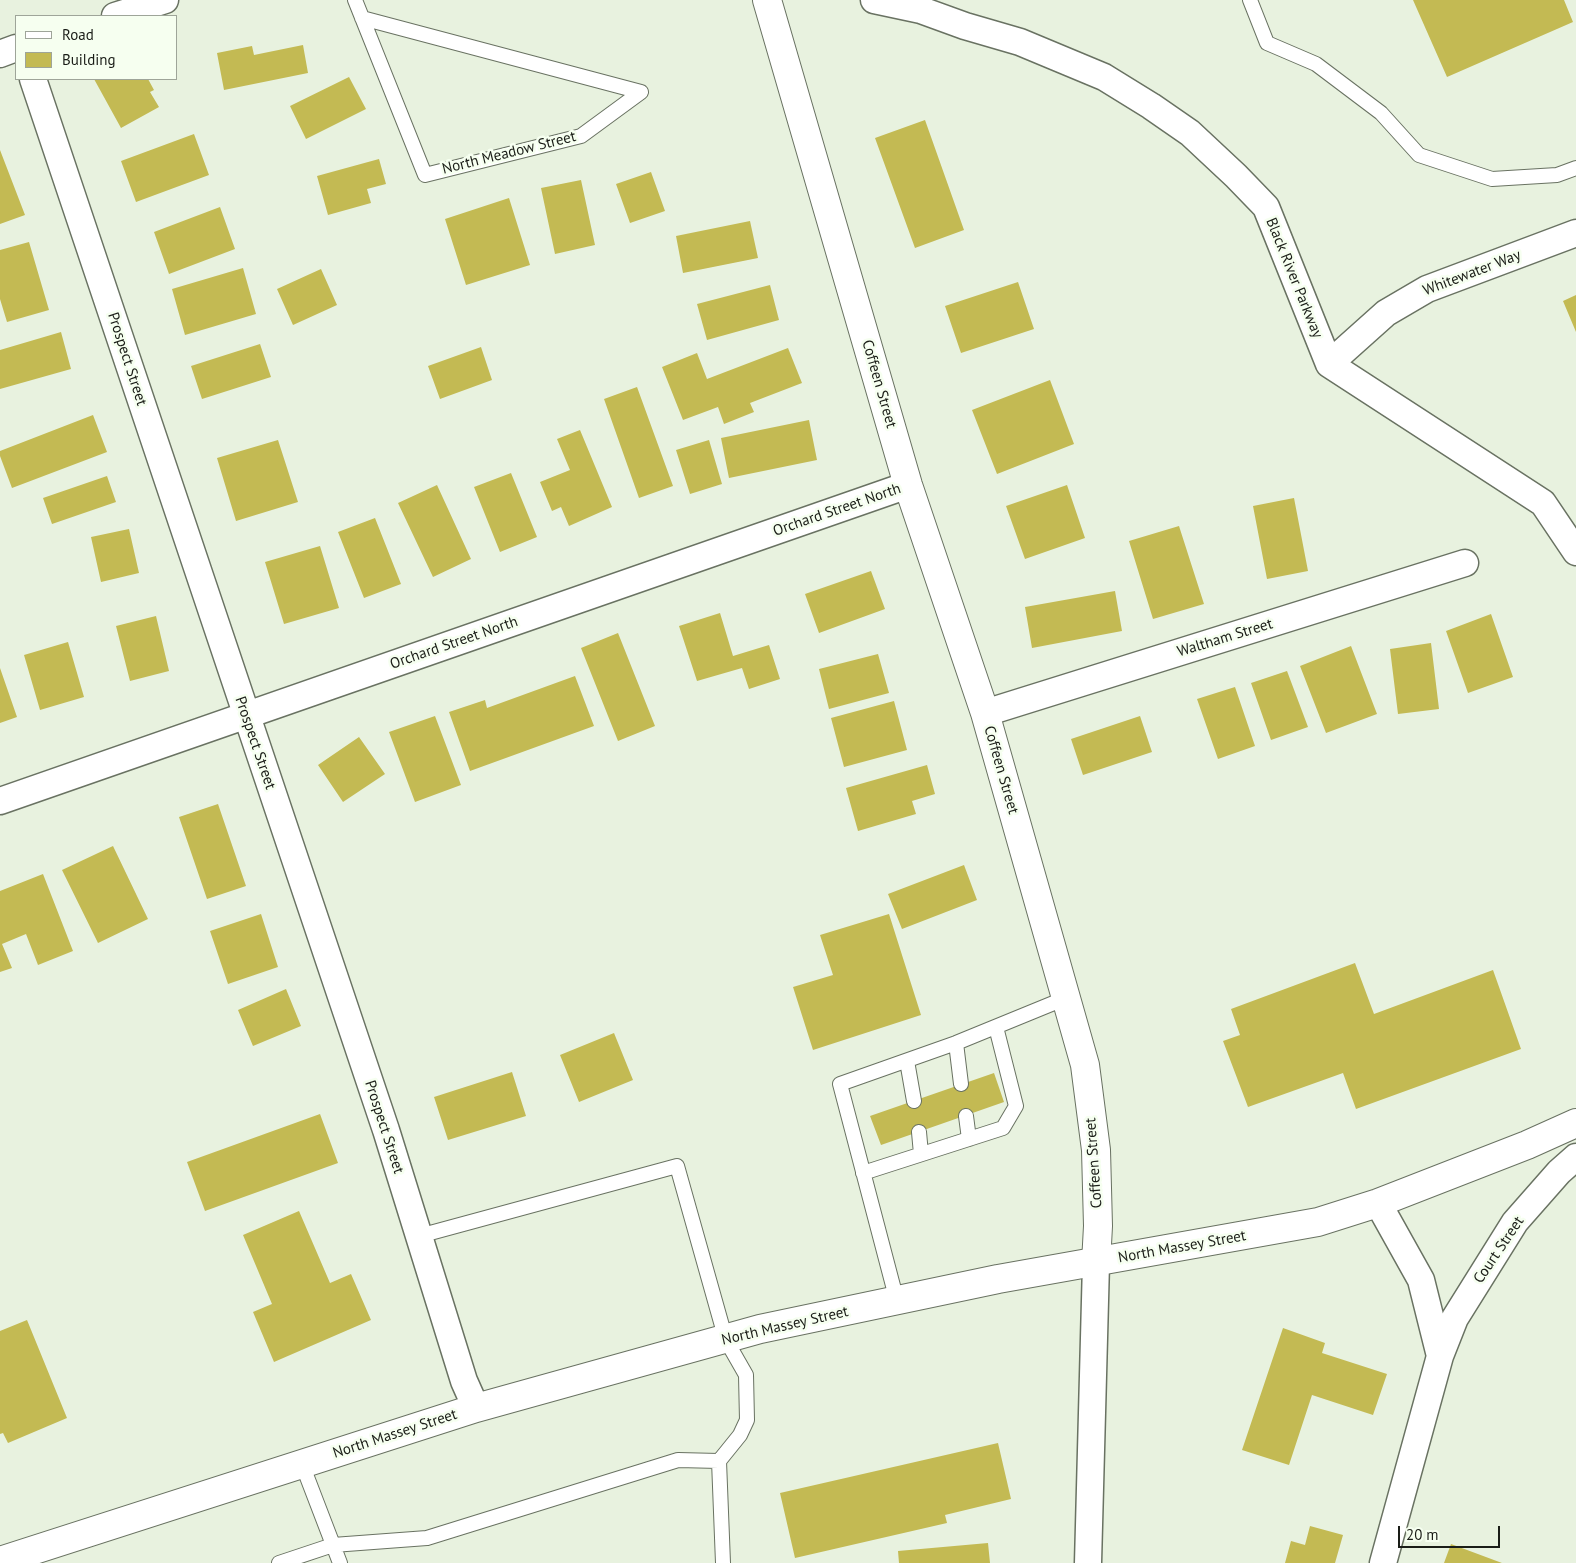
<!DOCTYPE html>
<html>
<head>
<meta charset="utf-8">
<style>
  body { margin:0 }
  #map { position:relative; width:1576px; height:1563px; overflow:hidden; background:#e8f2df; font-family:"PT Sans",sans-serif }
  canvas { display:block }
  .legend { position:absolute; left:15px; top:15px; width:162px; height:65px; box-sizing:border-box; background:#f6fff0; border:1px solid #9ea599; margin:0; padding:6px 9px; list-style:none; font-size:15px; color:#1a1d17 }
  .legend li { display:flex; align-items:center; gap:10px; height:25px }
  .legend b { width:25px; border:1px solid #9ea599 }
  .scale { position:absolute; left:1398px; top:1526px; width:102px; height:22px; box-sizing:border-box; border:2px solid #1a1d17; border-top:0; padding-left:6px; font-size:15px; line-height:18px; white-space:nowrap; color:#1a1d17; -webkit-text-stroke:4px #f6fff0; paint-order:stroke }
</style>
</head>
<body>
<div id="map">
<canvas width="1576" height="1563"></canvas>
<ul class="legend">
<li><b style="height:6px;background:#fff"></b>Road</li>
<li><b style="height:14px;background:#c3ba53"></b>Building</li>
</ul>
<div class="scale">20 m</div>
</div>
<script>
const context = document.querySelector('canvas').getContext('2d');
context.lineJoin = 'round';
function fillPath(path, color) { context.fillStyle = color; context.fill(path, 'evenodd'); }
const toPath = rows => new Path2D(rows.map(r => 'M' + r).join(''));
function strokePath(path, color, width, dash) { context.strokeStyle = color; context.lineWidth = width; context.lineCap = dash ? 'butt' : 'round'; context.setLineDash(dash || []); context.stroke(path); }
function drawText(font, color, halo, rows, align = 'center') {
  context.font = font + ' "PT Sans",sans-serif'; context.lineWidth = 5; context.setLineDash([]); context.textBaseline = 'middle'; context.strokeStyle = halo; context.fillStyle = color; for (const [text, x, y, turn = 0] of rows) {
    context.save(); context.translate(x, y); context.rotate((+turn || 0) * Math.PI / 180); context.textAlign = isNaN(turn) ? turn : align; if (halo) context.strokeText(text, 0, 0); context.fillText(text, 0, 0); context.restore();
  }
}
const building = toPath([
  [1413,0,1564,0,1573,22,1447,77],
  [303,45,308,73,224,90,217,53,252,46,254,55],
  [349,77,366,109,306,139,290,106],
  [94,79,148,79,154,90,150,92,159,107,121,128],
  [925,120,964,230,915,248,875,138],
  [194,134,209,175,136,202,121,161],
  [0,150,25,215,0,224],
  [379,159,386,184,367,189,371,203,328,215,317,176],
  [651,172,665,211,630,223,616,184],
  [581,180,595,245,555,254,541,188],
  [509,198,530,265,466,285,445,219],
  [220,207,235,249,169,274,154,232],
  [750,221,758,258,683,273,676,236],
  [29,242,49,310,7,322,0,299,0,250],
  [243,268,256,314,185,335,172,289],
  [321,269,337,305,293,325,277,289],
  [1018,282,1034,329,961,353,945,306],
  [770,285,779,320,707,340,697,304],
  [1576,295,1576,332,1563,301],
  [61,332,71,369,0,389,0,350],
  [260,344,271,377,202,399,191,366],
  [481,347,492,380,440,399,428,366],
  [788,348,802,383,750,403,754,412,724,424,718,407,683,420,662,367,697,353,707,379],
  [1050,380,1074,444,997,474,972,410],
  [637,387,673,486,639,498,604,399],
  [93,415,107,452,12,488,0,456,0,451],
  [809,420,817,460,729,478,721,438],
  [580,430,612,507,569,526,561,507,552,511,540,482,570,470,557,439],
  [278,440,298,502,236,521,217,458],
  [709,440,722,484,690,494,676,450],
  [511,473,537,537,500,552,474,487],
  [107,476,116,502,52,524,43,498],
  [437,485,471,559,433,577,398,503],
  [1067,485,1085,538,1025,559,1006,506],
  [1294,498,1308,571,1267,579,1253,506],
  [375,518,401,584,364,598,338,532],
  [1179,526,1204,604,1153,619,1129,541],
  [129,529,139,573,101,582,91,537],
  [320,546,339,608,284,624,265,562],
  [871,571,885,609,819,633,805,594],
  [1115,591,1122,631,1032,648,1025,607],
  [720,613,733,656,769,645,780,679,749,689,742,668,697,681,679,626],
  [1491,614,1513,677,1468,693,1446,631],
  [156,616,169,671,130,681,116,626],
  [618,633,655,726,618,741,581,648],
  [68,642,84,697,40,710,24,655],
  [1431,643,1439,709,1398,714,1390,649],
  [1351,646,1377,714,1326,733,1300,666],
  [878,654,889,693,829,709,819,669],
  [0,668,17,717,0,723],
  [1287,671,1308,727,1271,740,1251,683],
  [575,676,594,726,470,771,449,712,485,700,487,708],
  [1235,687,1255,746,1218,759,1197,699],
  [894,701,907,750,844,767,831,718],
  [435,716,461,785,415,802,389,732],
  [1140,716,1152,752,1083,775,1071,739],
  [359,737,385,774,343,802,318,765],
  [927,765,935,794,912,801,916,814,858,831,846,788],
  [218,804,246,886,207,899,179,817],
  [113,846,148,919,98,943,62,870],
  [964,865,977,900,902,929,888,894],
  [43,874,73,951,38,965,26,934,2,944,12,968,0,972,0,891],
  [261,914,278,967,228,984,210,931],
  [889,914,921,1015,813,1050,793,987,833,975,820,935],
  [1355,963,1374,1014,1493,970,1521,1049,1356,1109,1343,1073,1248,1107,1223,1041,1240,1035,1231,1009],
  [286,989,301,1026,253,1046,238,1010],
  [614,1033,633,1080,579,1102,560,1055],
  [512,1072,526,1116,448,1140,434,1097],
  [994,1073,1004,1102,881,1145,870,1116],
  [320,1114,338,1163,205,1211,187,1162],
  [299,1211,330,1283,351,1274,371,1320,274,1362,253,1312,272,1304,243,1235],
  [27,1320,67,1418,8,1443,3,1433,0,1434,0,1331],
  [1283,1328,1325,1343,1322,1353,1387,1374,1373,1415,1312,1395,1289,1465,1242,1450],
  [998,1443,1011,1499,945,1515,947,1523,795,1558,780,1493],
  [1310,1526,1343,1535,1335,1563,1285,1563,1291,1541,1305,1545],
  [988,1543,990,1563,899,1563,898,1551],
  [1451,1544,1502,1563,1444,1563]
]);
const lane = toPath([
  [355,0,425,175,581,136,641,92],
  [1250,0,1267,43,1316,64,1381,113,1419,155,1492,179,1557,175,1576,168],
  [362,18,641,92],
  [956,1043,961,1084],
  [907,1061,914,1101],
  [966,1116,969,1139],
  [919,1132,921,1154],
  [863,1173,1003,1128,1016,1106,996,1027],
  [419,1236,677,1166,726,1340,746,1375,747,1420,740,1435,719,1461,723,1563],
  [897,1301,840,1084,956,1043,1066,998],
  [302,1464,340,1563],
  [279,1563,333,1545,427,1538,678,1460,719,1461]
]);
const street = toPath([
  [874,0,921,10,965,26,1020,42,1104,77,1151,106,1190,133,1236,176,1266,207,1329,364,1543,503,1576,552],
  [115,16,165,0],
  [0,54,16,48],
  [33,79,386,1130,464,1381,476,1408],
  [1329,364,1386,313,1427,289,1576,233],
  [985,713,1465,563],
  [0,801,908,485],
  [1378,1203,1421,1280,1440,1356],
  [1088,1563,1096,1263],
  [1383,1563,1440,1356,1455,1318,1515,1222,1559,1172,1576,1157]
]);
const secondary = toPath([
  [767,0,908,485,985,713,1085,1065,1096,1150,1098,1226,1096,1263]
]);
const primary = toPath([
  [0,1561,476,1408,760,1329,998,1279,1318,1222,1378,1203,1527,1145,1576,1123]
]);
const streetNames = [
  ["North Meadow Street",509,153,-14],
  ["Whitewater Way",1472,273,-21],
  ["Black River Parkway",1294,278,68],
  ["Prospect Street",127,359,72],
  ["Coffeen Street",879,384,74],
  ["Orchard Street North",837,510,-19],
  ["Waltham Street",1225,638,-17],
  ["Orchard Street North",454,643,-19],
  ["Prospect Street",255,743,71],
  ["Coffeen Street",1001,770,74],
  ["Prospect Street",384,1127,72],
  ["Coffeen Street",1094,1163,-94],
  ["North Massey Street",1182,1247,-10],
  ["Court Street",1499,1250,-56],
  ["North Massey Street",785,1326,-13],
  ["North Massey Street",395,1434,-18]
];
fillPath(building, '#c3ba53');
strokePath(lane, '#697262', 16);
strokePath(street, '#697262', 29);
strokePath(secondary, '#697262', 30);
strokePath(primary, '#697262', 30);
strokePath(lane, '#fff', 14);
strokePath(street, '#fff', 26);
strokePath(secondary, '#fff', 28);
strokePath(primary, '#fff', 28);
drawText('15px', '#1a1d17', '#f6fff0', streetNames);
</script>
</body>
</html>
